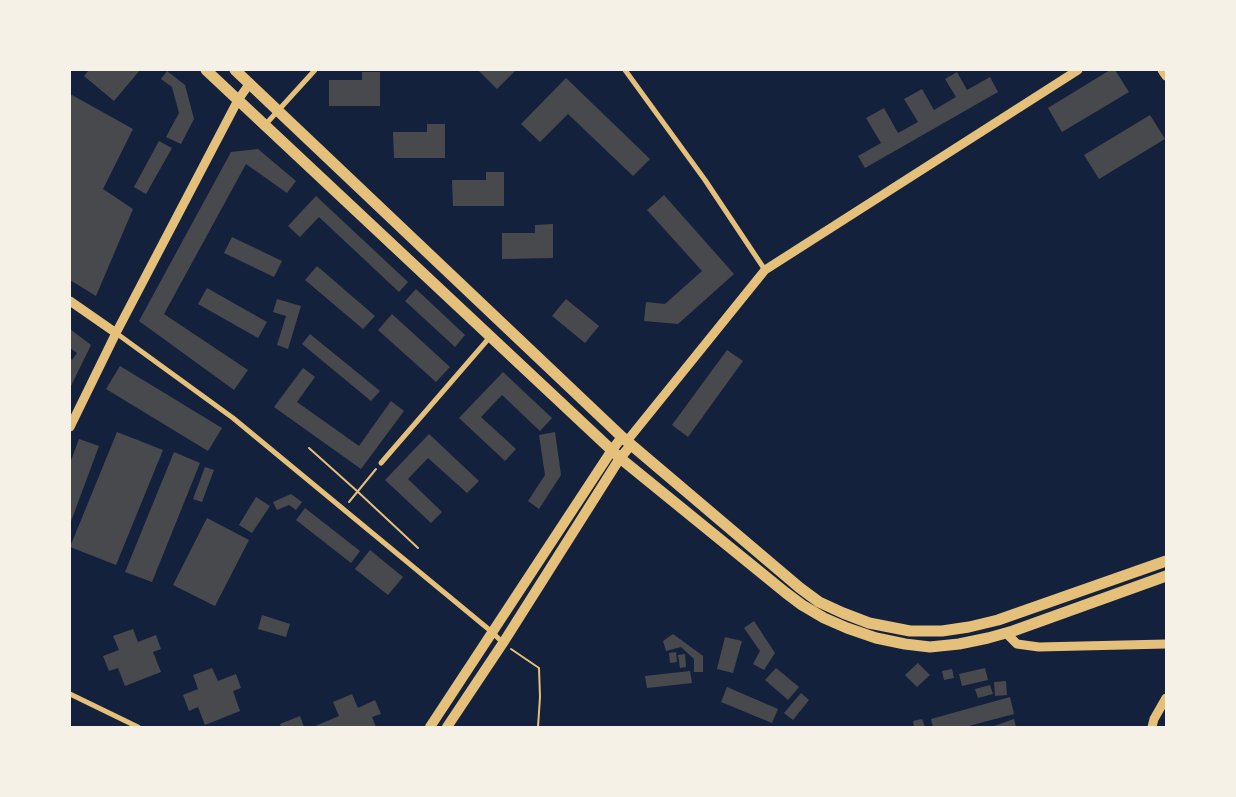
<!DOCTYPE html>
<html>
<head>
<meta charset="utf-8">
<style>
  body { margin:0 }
  #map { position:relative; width:1236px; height:797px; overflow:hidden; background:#14213d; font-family:"Alegreya Sans",sans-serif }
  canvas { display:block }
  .frame { position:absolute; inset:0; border:71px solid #f6f1e7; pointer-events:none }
</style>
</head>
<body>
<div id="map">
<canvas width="1236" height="797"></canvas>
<div class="frame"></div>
</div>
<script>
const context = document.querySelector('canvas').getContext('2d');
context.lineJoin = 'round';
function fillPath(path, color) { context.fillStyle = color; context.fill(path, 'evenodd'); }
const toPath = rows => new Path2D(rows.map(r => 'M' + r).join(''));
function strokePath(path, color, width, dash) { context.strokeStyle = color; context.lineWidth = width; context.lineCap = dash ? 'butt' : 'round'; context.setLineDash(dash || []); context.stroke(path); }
const building = toPath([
  [89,70,140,70,114,101,84,76],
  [478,70,516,70,497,89],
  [1110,70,1115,70,1129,92,1062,132,1048,108],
  [167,71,185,85,194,119,181,144,166,137,179,113,172,87,161,79],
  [362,72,380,72,380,106,329,106,329,80,362,80],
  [957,72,967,90,990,77,998,92,865,168,858,156,881,143,866,118,884,108,898,133,918,122,904,99,922,89,934,110,956,97,945,79],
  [566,78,650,159,633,176,568,114,540,142,521,124],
  [72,95,133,129,103,189,133,209,96,296,70,280,70,97],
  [1150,115,1165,139,1099,179,1084,155],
  [427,124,445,124,445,158,394,158,393,132,427,132],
  [159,141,172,148,146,194,134,187],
  [258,149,296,181,287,193,246,164,164,314,248,370,234,390,139,321,231,152],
  [486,172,504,172,504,206,453,206,452,180,486,180],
  [664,195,734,274,678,324,644,321,646,302,665,304,702,271,647,210],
  [316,196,408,282,399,292,319,217,300,237,288,226],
  [553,224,553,258,502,259,502,233,535,233,535,225],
  [232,237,282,261,274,277,224,253],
  [317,266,375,316,363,329,305,280],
  [207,288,267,322,258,338,198,304],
  [416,289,465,335,455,347,405,301],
  [277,299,301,306,288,349,277,345,286,316,273,312],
  [566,299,599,326,585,343,552,316],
  [392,314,450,367,436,382,378,330],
  [70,329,91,345,70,388,70,358,72,360,77,353,70,348],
  [310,334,380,391,371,401,302,344],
  [727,350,743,361,688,437,672,425],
  [120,366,222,428,208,451,106,389],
  [303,368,315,377,297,402,359,446,391,401,404,411,361,469,274,407],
  [503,372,552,418,540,431,502,395,481,417,516,449,505,461,459,418],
  [117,432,163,450,116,565,70,547],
  [555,432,561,475,539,509,528,501,545,475,539,435],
  [429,434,479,481,467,493,428,458,408,479,442,512,431,523,385,480],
  [79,439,99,446,70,524,70,463],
  [174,452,200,463,152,582,125,572],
  [205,467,214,470,202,502,193,499],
  [291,494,302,502,296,510,289,505,277,510,273,502],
  [256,497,270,506,252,533,239,525],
  [305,508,360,551,351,563,296,520],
  [207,518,249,540,215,606,173,585],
  [370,550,403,577,388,595,355,569],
  [262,615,290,624,286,637,258,629],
  [754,621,775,653,764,670,753,664,760,651,744,628],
  [133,629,138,642,156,635,161,649,153,652,161,672,125,686,118,668,109,671,103,656,119,650,113,636],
  [673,634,703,656,703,672,694,672,694,659,681,647,666,651,663,641],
  [725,637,742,641,733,673,717,669],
  [676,652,677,662,670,663,669,653],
  [685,654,686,667,680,668,678,655],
  [918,663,930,675,917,687,905,675],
  [212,668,218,681,236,674,241,688,233,691,240,711,205,725,198,707,189,711,183,695,198,689,193,675],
  [776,668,799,687,788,700,765,680],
  [985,668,988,680,962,686,959,674],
  [952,669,954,678,944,680,942,671],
  [690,671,692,683,647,688,645,676],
  [1006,681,1007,695,995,696,994,682],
  [990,685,993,694,978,698,975,689],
  [727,687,778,709,772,723,721,702],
  [801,693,809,700,793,720,784,713],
  [352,694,358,708,375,700,381,714,372,717,376,727,313,727,339,716,333,702],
  [1010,697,1014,714,965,727,933,727,931,719],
  [300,716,304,727,281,727,280,724],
  [922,719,925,727,914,727,913,721],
  [1014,719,1016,727,995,727,994,726]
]);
const path = toPath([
  [309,448,357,491,418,548],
  [349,502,376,469],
  [511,649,539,668,540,697,538,727]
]);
const minor = toPath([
  [625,70,705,180,765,270],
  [265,125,315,70],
  [116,333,233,418,492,632,503,643],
  [381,463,490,337],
  [70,694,138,727]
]);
const tertiary = toPath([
  [1162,70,1166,76],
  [70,301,116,333],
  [70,427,116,333,238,100,250,83],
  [627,441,765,270,1078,70],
  [1006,633,1017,644,1039,647,1166,644],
  [1152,727,1154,719,1166,698]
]);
const secondary = toPath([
  [430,727,612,450,622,437],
  [447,727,503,643,620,458,631,445]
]);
const trunk = toPath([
  [206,70,620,458,786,593,802,605,824,618,847,628,876,638,905,644,930,647,959,644,988,638,1013,631,1166,576],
  [235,70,622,437,800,588,819,602,843,613,869,623,910,631,942,631,969,627,998,620,1166,561]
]);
fillPath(building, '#48494c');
strokePath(path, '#e5c07b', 2);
strokePath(minor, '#e5c07b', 5);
strokePath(tertiary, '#e5c07b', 9);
strokePath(secondary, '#e5c07b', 10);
strokePath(trunk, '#e5c07b', 11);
</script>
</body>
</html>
